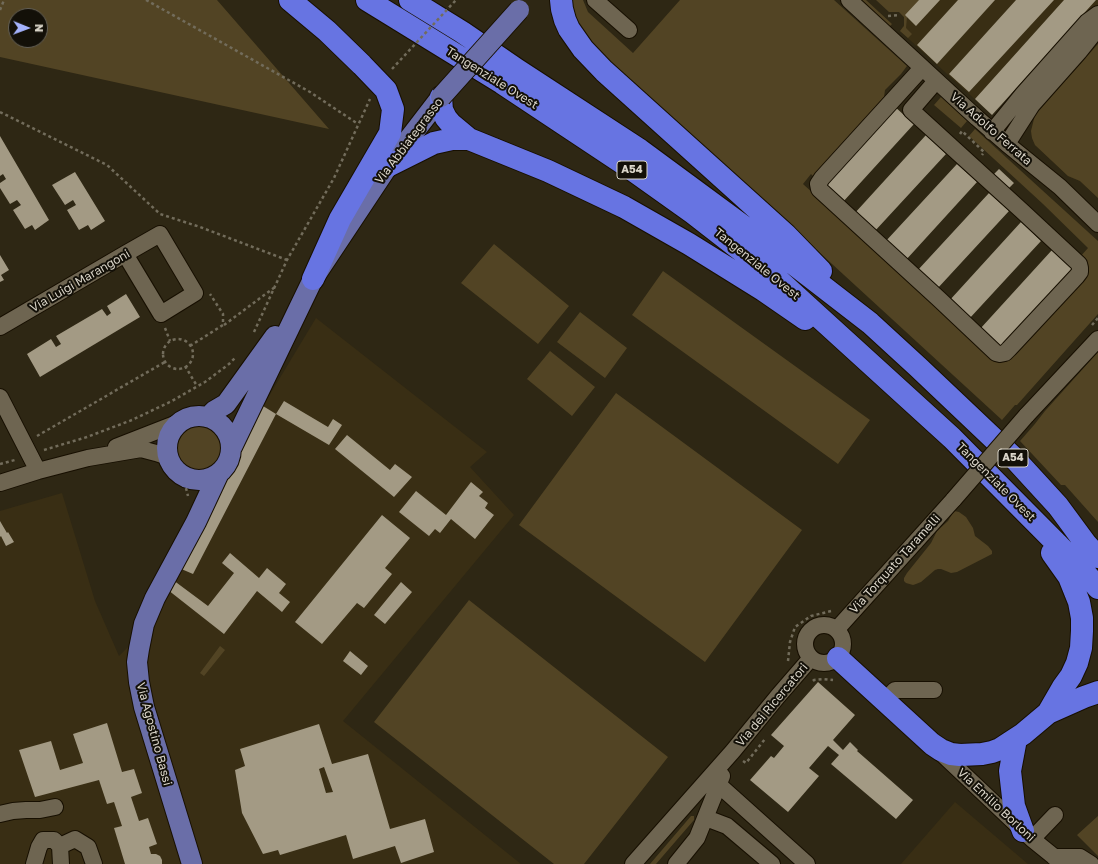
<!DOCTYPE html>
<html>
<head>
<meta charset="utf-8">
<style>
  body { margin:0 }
  #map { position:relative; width:1098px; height:864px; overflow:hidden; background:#2e2714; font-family:"Golos Text",sans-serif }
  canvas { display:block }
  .north { position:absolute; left:8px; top:8px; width:40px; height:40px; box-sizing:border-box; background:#131008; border:1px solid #635f55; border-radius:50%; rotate:91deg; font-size:11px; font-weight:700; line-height:16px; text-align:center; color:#dad5c9 }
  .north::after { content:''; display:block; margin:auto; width:14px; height:18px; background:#a4b2fc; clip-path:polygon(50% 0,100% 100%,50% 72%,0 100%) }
</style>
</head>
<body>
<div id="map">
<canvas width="1098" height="864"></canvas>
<div class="north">N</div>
</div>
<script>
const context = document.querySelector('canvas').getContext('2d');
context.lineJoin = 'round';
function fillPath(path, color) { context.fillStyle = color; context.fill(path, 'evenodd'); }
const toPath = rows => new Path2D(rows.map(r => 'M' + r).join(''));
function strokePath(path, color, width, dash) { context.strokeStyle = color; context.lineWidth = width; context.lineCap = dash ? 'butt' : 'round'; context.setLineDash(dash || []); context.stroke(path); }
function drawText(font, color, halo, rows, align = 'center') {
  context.font = font + ' "Golos Text",sans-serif'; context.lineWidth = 4; context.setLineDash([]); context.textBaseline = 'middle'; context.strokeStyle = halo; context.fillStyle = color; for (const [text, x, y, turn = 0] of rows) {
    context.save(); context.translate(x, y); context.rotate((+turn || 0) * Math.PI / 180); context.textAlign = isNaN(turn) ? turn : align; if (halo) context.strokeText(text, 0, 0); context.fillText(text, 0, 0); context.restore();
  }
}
const built = toPath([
  [914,0,1098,0,1098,198,1080,181,1068,176,1035,145,1032,138,1031,131,1035,115,1038,111,1015,88,991,114,900,31,904,25,904,17,901,14],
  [316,318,487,452,470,467,514,515,343,721,521,864,0,864,0,511,62,493,95,601,119,656,132,643,215,496,263,406],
  [955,802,1028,864,901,864]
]);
const green = toPath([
  [0,0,217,0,329,129,0,57],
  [16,16,40,16,40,40,16,40],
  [569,0,583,0,588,12,633,53,680,0,834,0,907,66,901,74,885,90,884,97,813,176,811,174,803,184,991,356,1003,361,1008,360,1013,356,1080,282,1080,257,1088,248,1043,204,969,136,975,129,1098,241,1098,314,1017,405,1015,405,1002,420,686,130,673,120,598,54,579,32],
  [860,0,866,0,892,24,889,27],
  [876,0,922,0,907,17,906,28,912,34,908,38,900,31,904,26,904,17,899,12,889,12],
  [1098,44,1098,198,1080,181,1068,176,1035,145,1032,138,1031,131,1035,115],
  [941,97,967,121,961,128,934,105],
  [494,244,569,306,538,344,461,283],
  [663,271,870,420,838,464,632,315],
  [580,312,627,348,605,378,557,342],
  [550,351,595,387,572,416,527,379],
  [1098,352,1098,522,1065,485,1061,485,1020,441,1034,425,1045,411],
  [616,393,802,530,705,662,519,525],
  '177 448a22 22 0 1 1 44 0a22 22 0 1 1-44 0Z',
  [954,511,959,512,966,517,973,528,975,536,988,546,992,551,992,554,957,572,951,573,941,569,938,569,935,570,921,582,916,584,913,585,906,583,904,581,904,578,907,573,931,543,937,531,948,521],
  [469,600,668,757,584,864,554,864,374,722],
  [220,646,225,650,204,676,200,673],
  [691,816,694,816,694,820,656,864,650,864],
  [1098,816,1098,856,1077,835]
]);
const building = toPath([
  [919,0,940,0,916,26,905,15],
  [958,0,995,0,937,64,917,45],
  [1016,0,1054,0,969,92,949,74],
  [1064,0,1096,0,992,115,975,99],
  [894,106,914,124,842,203,823,185],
  [926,135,946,154,874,232,854,214],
  [0,136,49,220,35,230,32,225,25,229,13,210,21,205,17,200,10,204,0,188,0,183,6,179,3,174,0,176],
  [957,164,977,182,905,261,885,242],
  [999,169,1014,183,1009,188,994,174],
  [75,172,105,221,91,230,88,225,79,230,67,210,76,205,73,200,65,205,52,185],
  [989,193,1009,211,937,289,917,271],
  [1021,222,1041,241,969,319,949,301],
  [1052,250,1072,269,1000,347,980,329],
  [0,255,9,270,1,275,4,280,0,282],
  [126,294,140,317,40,377,27,354,51,339,56,347,61,344,56,336,102,309,107,316,111,313,107,306],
  [284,401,328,427,333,419,342,425,329,445,276,414],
  [263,406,276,414,193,574,179,568,215,496],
  [347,435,390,470,395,464,412,477,394,497,335,449],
  [471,482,483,492,479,496,488,503,485,508,494,515,475,539,451,519,440,533,435,529,429,536,399,512,416,491,446,515],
  [382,515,410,538,385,568,392,574,364,608,357,603,322,644,295,622],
  [0,521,7,533,8,532,14,542,6,546,1,536,0,537],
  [230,553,259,578,267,568,286,584,279,593,290,602,282,612,257,591,224,634,168,590,173,580,208,606,234,573,222,563],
  [401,582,412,592,385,624,374,615],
  [350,651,368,666,361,675,343,661],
  [818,682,855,715,833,740,843,750,850,742,858,750,857,751,913,800,896,819,831,764,839,755,828,746,809,768,819,776,788,812,750,780,771,756,774,758,784,746,771,735],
  [107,723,122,772,134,769,142,793,131,797,139,821,148,818,157,844,149,847,151,854,156,854,160,856,162,860,162,864,125,864,114,828,122,826,114,802,107,804,99,780,35,797,19,750,51,741,60,770,83,763,73,734],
  [319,724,332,764,368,754,390,829,425,819,434,852,401,863,395,846,353,859,346,835,280,855,278,850,263,854,242,813,235,770,245,766,240,749],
  [324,767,333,792,326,793,319,769]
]);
const path = toPath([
  [146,0,310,92,358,124],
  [0,10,4,0],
  [888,16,900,15],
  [0,112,107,165,160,214,200,227,287,260],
  [960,134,962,131,984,152,982,155],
  [224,325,275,287],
  [1092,325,1098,318],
  [165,328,170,341],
  [254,332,287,260,334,178,370,99],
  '163 354a15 15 0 1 1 30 0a15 15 0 1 1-30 0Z',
  [190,346,223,325,223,314,210,294],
  [185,366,197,386],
  [37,436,165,362],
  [44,450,87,437,132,420,172,401,205,382,229,364,236,357],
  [0,464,15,460],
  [168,472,186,488,188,496],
  [788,661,790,642,795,627,811,616,831,611],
  [813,681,814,680,823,679,833,680],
  [743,761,746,763,765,739]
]);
const minor = toPath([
  [595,0,629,30],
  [849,0,977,118,1007,144,1060,187,1098,224],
  [922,68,822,178,818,184,819,189,939,299,996,353,1000,354,1005,353,1009,349,1077,276,1080,272,1080,268,1079,264,1022,211,911,110,936,81],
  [992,132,1023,94,1087,22,1098,14],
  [1007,144,1032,105,1079,52,1095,32,1098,23],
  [0,327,125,254,160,234,195,293,161,314,125,254],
  [0,397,38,471],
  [1026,416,1098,339],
  [116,447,180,422],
  [0,483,38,471,88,458,141,449,156,453,168,457],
  '805 644a19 19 0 1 1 38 0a19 19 0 1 1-38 0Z',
  [837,629,954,499],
  [885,701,895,690,934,690],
  [939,751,1032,839,1063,864],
  [710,777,807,864],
  [0,814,13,811,26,810,40,810,55,807],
  [706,818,727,826,772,864],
  [1032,839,1055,815],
  [1054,857,1080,857,1091,864],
  [34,864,39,847,43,840,54,840,60,846],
  [61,864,60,846,75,839,88,847,94,864],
  [633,864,733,751,778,696,811,658],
  [676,864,697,838,722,776]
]);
const major = toPath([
  '167 448a32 32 0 1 1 64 0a32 32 0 1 1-64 0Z',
  [208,417,214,411,226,404,275,336],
  [232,447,313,279,388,166,441,97],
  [192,864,144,707,139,682,137,662,139,649,144,624,155,598,196,522,218,475]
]);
const highway = toPath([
  [290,0,327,31,362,65,386,90,393,109,390,133,340,219,313,279],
  [367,0,502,83,627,166,693,213,774,276,952,438,1081,568,1098,588],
  [410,0,462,32,516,69,640,150,773,248,870,323,918,367,1014,458,1058,506,1086,544,1098,557],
  [561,0,562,9,565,20,569,29,583,49,604,71,786,235,821,271],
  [441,97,442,110,446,118,451,124,469,139],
  [388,166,434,143,452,139,469,139,548,171,624,207,689,244,763,290,805,319],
  [838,658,932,744,941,750,951,754,960,755,982,754,992,752,1000,749,1023,734,1048,713,1084,697,1098,692],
  [1048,713,1063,687,1071,676,1077,663,1081,648,1082,631,1082,618,1079,602,1069,577,1052,553],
  [1016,739,1010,771,1014,806,1023,831]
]);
const pathBridge = toPath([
  [392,69,456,0]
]);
const minorBridge = toPath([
  [954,499,1026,416]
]);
const majorBridge = toPath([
  [441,97,519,10]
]);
const shields = [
  [632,170,30],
  [1013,458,30]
];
const shieldNames = [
  ["A54",632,170],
  ["A54",1013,458]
];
const streetNames = [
  ["Tangenziale Ovest",492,78,32],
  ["Via Adolfo Ferrata",991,129,41],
  ["Via Abbiategrasso",409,141,-53],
  ["Tangenziale Ovest",757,264,39],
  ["Via Luigi Marangoni",80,281,-30],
  ["Tangenziale Ovest",996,482,45],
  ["Via Torquato Taramelli",895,564,-48],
  ["Via dei Ricercatori",772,705,-50],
  ["Via Agostino Bassi",154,734,75],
  ["Via Emilio Borloni",996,805,43]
];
fillPath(built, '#392e14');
fillPath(green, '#524424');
fillPath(building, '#a39a84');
strokePath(minor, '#170f01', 18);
strokePath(major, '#170f01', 22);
strokePath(highway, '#170f01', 24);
strokePath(path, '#726c5b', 2.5, [3, 3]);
strokePath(minor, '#6e6551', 16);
strokePath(major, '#6a6ea8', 20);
strokePath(highway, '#6774e2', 22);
strokePath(minorBridge, '#170f01', 18, []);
strokePath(majorBridge, '#170f01', 22, []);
strokePath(pathBridge, '#726c5b', 2.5, [3, 3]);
strokePath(minorBridge, '#6e6551', 16);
strokePath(majorBridge, '#6a6ea8', 20);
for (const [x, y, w] of shields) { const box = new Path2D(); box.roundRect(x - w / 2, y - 9, w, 18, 3); context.fillStyle = '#131008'; context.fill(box); strokePath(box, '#dad5c9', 1); }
drawText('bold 11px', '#dad5c9', null, shieldNames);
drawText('12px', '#dad5c9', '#131008', streetNames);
</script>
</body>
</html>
